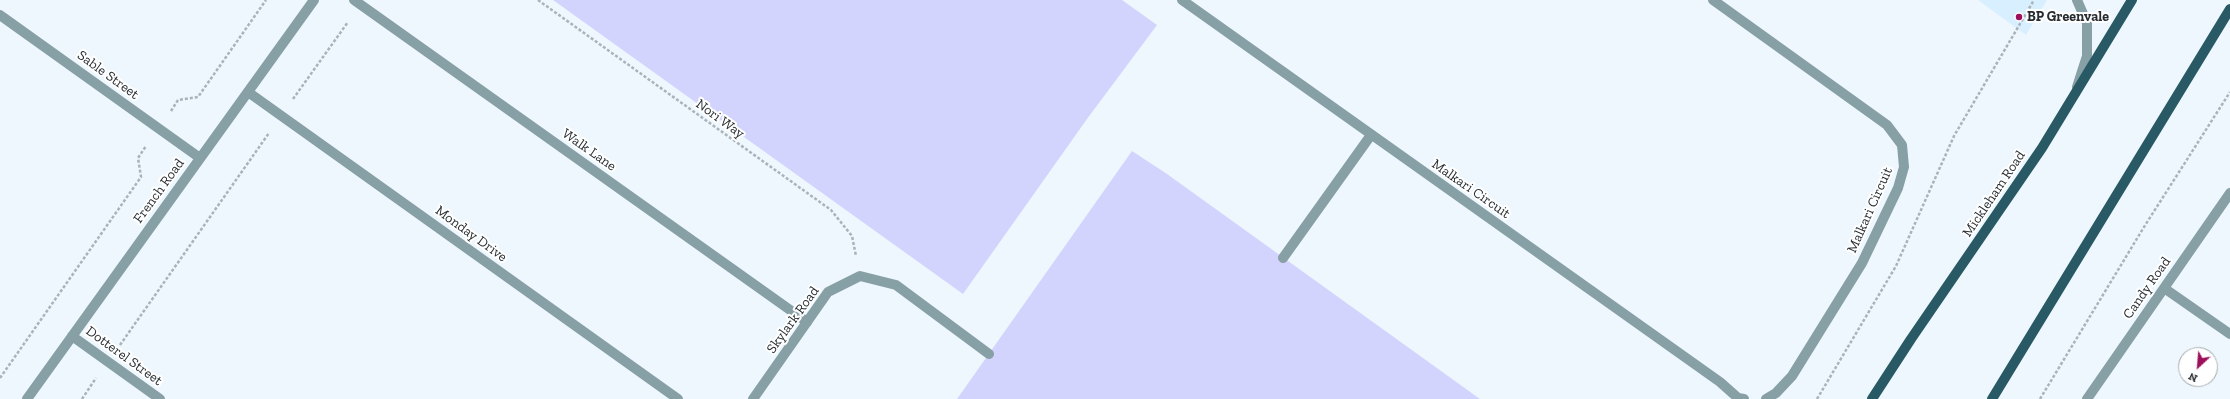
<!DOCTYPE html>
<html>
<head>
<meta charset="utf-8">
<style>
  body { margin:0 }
  #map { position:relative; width:2230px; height:399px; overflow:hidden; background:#eef7fe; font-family:"Zilla Slab",serif }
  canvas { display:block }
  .north { position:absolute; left:2178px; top:347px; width:40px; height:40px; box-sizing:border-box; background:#fff; border:1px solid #a8abac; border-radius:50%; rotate:206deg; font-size:11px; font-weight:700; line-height:16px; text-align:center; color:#262c30 }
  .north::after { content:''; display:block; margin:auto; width:14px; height:18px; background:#9d0f5b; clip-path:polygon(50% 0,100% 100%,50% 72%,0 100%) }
</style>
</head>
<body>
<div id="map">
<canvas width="2230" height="399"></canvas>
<div class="north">N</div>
</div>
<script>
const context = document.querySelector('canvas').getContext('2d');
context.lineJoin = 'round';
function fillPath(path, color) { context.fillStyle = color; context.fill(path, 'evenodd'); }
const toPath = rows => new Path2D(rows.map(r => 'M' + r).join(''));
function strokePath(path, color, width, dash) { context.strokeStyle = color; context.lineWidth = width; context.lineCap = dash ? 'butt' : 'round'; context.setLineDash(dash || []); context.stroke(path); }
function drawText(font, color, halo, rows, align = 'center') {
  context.font = font + ' "Zilla Slab",serif'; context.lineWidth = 4; context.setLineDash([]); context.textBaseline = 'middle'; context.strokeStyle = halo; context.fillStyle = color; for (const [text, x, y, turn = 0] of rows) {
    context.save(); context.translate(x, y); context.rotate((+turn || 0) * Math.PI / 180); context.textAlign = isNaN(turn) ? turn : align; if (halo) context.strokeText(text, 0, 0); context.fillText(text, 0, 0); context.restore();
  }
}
const built = toPath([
  [1978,0,2047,0,2026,35]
]);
const green = toPath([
  [553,0,1122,0,1157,25,1087,119,963,294],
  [1132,151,1167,174,1480,399,957,399]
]);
const path = toPath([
  [538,0,831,210,852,236,856,256],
  [293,99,348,22],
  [171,111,178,100,198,97,266,0],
  [120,345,269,133],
  [0,378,141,177,138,158,146,146],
  [82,399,96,378],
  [1817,399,1896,266,1954,136,2034,0],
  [2040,399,2144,227,2230,92]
]);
const lane = toPath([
  [354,0,807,322],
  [2077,87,2087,56,2087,23,2077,0]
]);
const street = toPath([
  [1182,0,1720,382,1738,398,1744,399],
  [1713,0,1887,125,1902,145,1904,167,1898,188,1862,263,1792,376,1776,393,1766,399],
  [0,15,200,158],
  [248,92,678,399],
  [1283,258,1371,135],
  [2164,288,2230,334],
  [72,336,160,399],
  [27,399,314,0],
  [753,399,828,292,860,276,896,285,989,354],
  [2087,399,2230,193]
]);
const primary = toPath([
  [1872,399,1911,339,2042,148,2132,0],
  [1992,399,2230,9]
]);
const markers = [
  [2019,17,4,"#9d0f5b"]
];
const poiNames = [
  ["BP Greenvale",2027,17]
];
const streetNames = [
  ["Sable Street",108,75,36],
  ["Nori Way",720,119,36],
  ["Walk Lane",589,150,35],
  ["Malkari Circuit",1471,189,35],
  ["French Road",159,191,-54],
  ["Mickleham Road",1994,194,-56],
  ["Malkari Circuit",1870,210,-66],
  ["Monday Drive",471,234,36],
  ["Candy Road",2147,288,-55],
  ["Skylark Road",793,320,-54],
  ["Dotterel Street",124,356,36]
];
fillPath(built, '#d8efff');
fillPath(green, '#d3d4fd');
strokePath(path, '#abb3b9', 2.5, [3, 2]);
strokePath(lane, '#87a0a6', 10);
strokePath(street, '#87a0a6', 10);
strokePath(primary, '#285964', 10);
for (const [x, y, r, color] of markers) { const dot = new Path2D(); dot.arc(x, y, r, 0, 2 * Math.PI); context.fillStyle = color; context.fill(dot); strokePath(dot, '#fff', 1.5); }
drawText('bold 14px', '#262c30', '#fff', poiNames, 'left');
drawText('14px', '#262c30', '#fff', streetNames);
</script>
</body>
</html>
